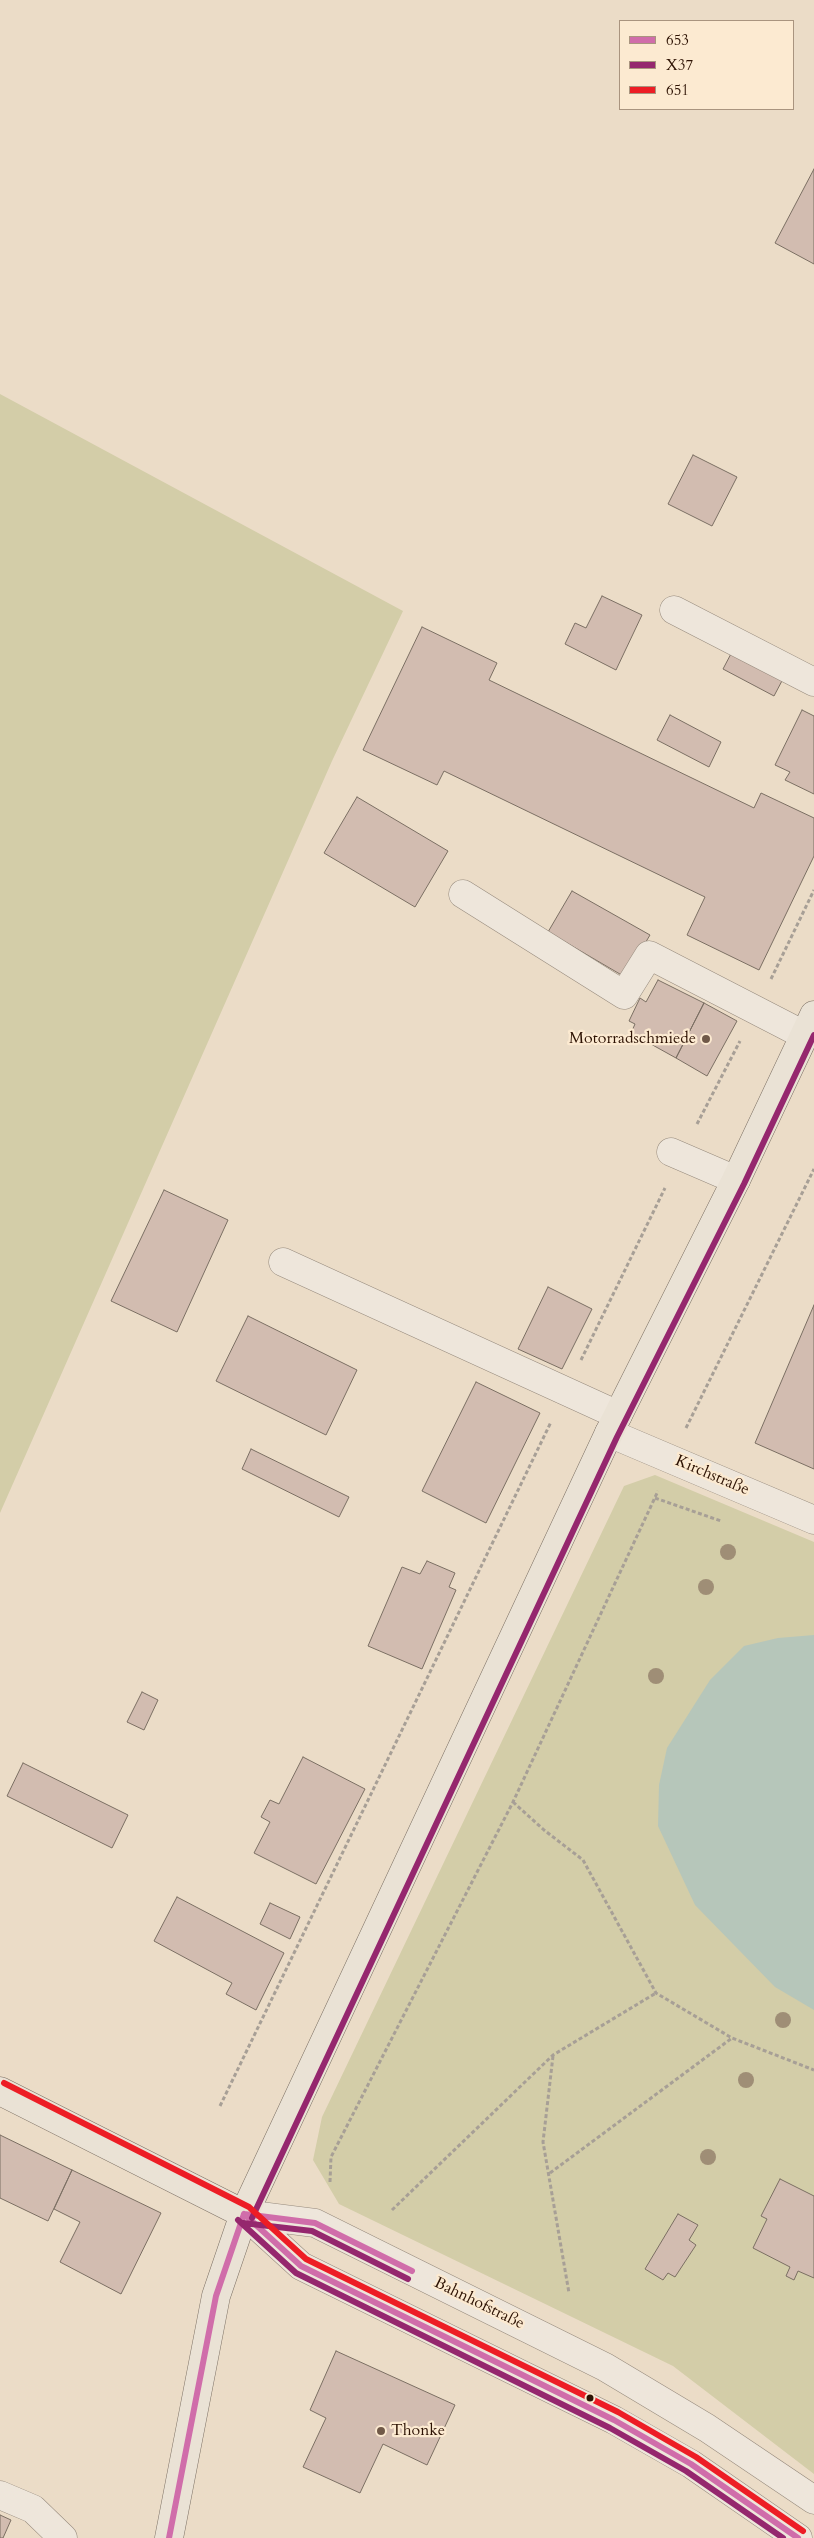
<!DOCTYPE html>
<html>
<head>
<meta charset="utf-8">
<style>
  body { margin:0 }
  #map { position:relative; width:814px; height:2538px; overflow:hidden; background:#ebdcc7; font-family:Cardo,serif }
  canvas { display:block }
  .legend { position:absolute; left:619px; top:20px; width:175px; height:90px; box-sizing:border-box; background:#fcead1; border:1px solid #a9947f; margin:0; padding:6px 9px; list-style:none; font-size:15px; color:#2d1203 }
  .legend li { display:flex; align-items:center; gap:10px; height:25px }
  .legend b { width:25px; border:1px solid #a9947f }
</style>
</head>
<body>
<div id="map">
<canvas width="814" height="2538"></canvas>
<ul class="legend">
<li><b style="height:6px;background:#d06daa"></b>653</li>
<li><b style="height:6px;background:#95276e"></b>X37</li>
<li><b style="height:6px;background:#ed1d25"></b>651</li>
</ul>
</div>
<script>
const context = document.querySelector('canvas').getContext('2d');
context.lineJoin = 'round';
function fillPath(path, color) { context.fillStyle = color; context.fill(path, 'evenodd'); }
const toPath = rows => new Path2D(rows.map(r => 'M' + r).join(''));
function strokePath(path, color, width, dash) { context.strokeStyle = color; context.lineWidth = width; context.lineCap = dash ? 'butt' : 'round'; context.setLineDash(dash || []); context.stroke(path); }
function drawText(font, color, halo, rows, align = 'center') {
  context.font = font + ' Cardo,serif'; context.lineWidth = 4.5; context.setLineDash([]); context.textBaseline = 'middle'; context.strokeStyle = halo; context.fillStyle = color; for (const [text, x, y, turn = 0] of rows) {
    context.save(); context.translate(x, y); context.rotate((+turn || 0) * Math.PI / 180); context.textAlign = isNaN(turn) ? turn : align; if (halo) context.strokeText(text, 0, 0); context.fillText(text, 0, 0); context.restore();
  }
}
const green = toPath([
  [0,394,403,611,332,761,0,1513],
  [655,1475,814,1542,814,2474,673,2366,339,2204,313,2160,322,2117,624,1486]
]);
const water = toPath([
  [814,1635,814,2010,775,1987,695,1905,658,1826,659,1785,667,1748,710,1680,744,1646,778,1638]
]);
const building = toPath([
  [814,169,814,264,775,243,814,169],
  [693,455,737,477,712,526,668,504,693,455],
  [602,596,642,615,616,670,565,644,575,623,586,628,602,596],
  [422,627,497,663,489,680,754,808,761,793,814,818,814,856,759,970,687,935,705,897,444,771,437,785,363,750,422,627],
  [733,650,784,677,774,696,723,669,733,650],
  [802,710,814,716,814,794,785,780,790,772,775,765,802,710],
  [670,715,721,742,709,767,657,740,670,715],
  [357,797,448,851,415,907,324,853,357,797],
  [572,891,650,935,625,977,548,932,572,891],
  [658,980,704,1003,676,1058,631,1033,635,1024,629,1021,640,998,646,1002,658,980],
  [704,1003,737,1021,707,1076,676,1058,704,1003],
  [164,1190,228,1220,177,1332,111,1301,164,1190],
  [548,1287,592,1309,562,1369,518,1349,548,1287],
  [814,1305,814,1469,755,1443,814,1305],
  [248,1316,357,1370,326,1435,216,1381,248,1316],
  [476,1382,540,1413,486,1523,422,1491,476,1382],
  [251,1449,349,1497,339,1517,242,1469,251,1449],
  [427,1561,455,1573,449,1587,456,1590,422,1669,368,1646,402,1567,420,1574,427,1561],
  [142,1692,158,1700,144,1730,127,1722,142,1692],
  [303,1757,365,1789,316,1884,254,1853,270,1822,261,1817,270,1800,279,1804,303,1757],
  [23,1763,128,1815,112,1848,7,1796,23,1763],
  [177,1897,284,1953,256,2010,226,1994,232,1983,154,1941,177,1897],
  [270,1903,300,1917,290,1939,260,1924,270,1903],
  [0,2135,72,2170,48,2221,0,2198,0,2135],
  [72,2170,161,2213,121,2294,60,2262,80,2222,54,2209,72,2170],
  [780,2179,814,2196,814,2278,798,2271,794,2280,786,2276,790,2267,753,2248,767,2219,761,2216,780,2179],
  [678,2214,698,2225,689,2240,696,2245,675,2277,668,2273,663,2280,645,2269,678,2214],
  [336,2351,455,2405,427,2465,383,2444,360,2493,303,2467,326,2418,310,2410,336,2351],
  [0,2515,11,2520,3,2538,0,2538,0,2515]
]);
const path = toPath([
  [771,979,814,890],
  [697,1124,740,1041],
  [581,1360,665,1188],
  [686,1428,814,1169],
  [655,1498,721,1521],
  [513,1802,544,1830,583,1860,656,1993,732,2038,814,2070],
  [553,2056,543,2142,569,2293],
  [220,2106,551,1422],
  [550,2173,732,2038],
  [330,2182,331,2157,513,1802,658,1491],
  [392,2210,553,2055,656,1993]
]);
const minor = toPath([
  [674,610,814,682],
  [463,894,624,995,649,955,804,1035],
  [671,1152,736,1180],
  [283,1262,618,1415],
  [609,1433,814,1520],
  [244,2214,301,2266,614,2420,691,2464,798,2538],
  [244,2214,315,2223,605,2367,707,2428,814,2500],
  [0,2495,33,2509,63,2538]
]);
const major = toPath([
  [0,2091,244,2214],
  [169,2538,216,2296,244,2214,609,1433,736,1180,814,1015]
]);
const bus1 = toPath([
  [244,2214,301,2266,614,2420,691,2464,798,2538],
  [244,2214,315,2223,412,2271],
  [169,2538,216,2296,244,2214]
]);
const bus2 = toPath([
  [252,2218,617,1437,744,1184,814,1035],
  [238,2220,296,2273,610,2428,686,2471,783,2538],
  [243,2223,312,2231,408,2279]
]);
const bus3 = toPath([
  [4,2083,249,2207,306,2259,618,2412,696,2457,803,2531]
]);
const trees = [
  [728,1552],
  [706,1587],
  [656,1676],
  [783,2020],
  [746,2080],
  [708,2157]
];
const markers = [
  [706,1039,5,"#705948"],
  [590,2398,4.5,"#2d1203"],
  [381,2431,5,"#705948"]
];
const poiNames = [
  ["Motorradschmiede",696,1039],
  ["Thonke",391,2431,"left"]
];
const streetNames = [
  ["Kirchstraße",712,1476,23],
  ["Bahnhofstraße",479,2304,26]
];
fillPath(green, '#d3cda8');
fillPath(water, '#b6c6ba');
fillPath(building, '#d2bcb0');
strokePath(building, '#7b6f63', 1);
strokePath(minor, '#968a7d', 29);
strokePath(major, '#7b6f63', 29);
strokePath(path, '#a79f96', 3, [4, 2.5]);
strokePath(minor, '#eee6db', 28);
strokePath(major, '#eae2d5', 28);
strokePath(bus1, '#d06daa', 6);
strokePath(bus2, '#95276e', 6);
strokePath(bus3, '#ed1d25', 6);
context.fillStyle = '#9f8e76';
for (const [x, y] of trees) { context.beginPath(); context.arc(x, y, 8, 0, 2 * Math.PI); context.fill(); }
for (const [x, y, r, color] of markers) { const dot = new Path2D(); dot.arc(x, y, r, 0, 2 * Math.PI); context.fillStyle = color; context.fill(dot); strokePath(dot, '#fcead1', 2); }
drawText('16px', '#2d1203', '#fcead1', poiNames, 'right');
drawText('16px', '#2d1203', '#fcead1', streetNames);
</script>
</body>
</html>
